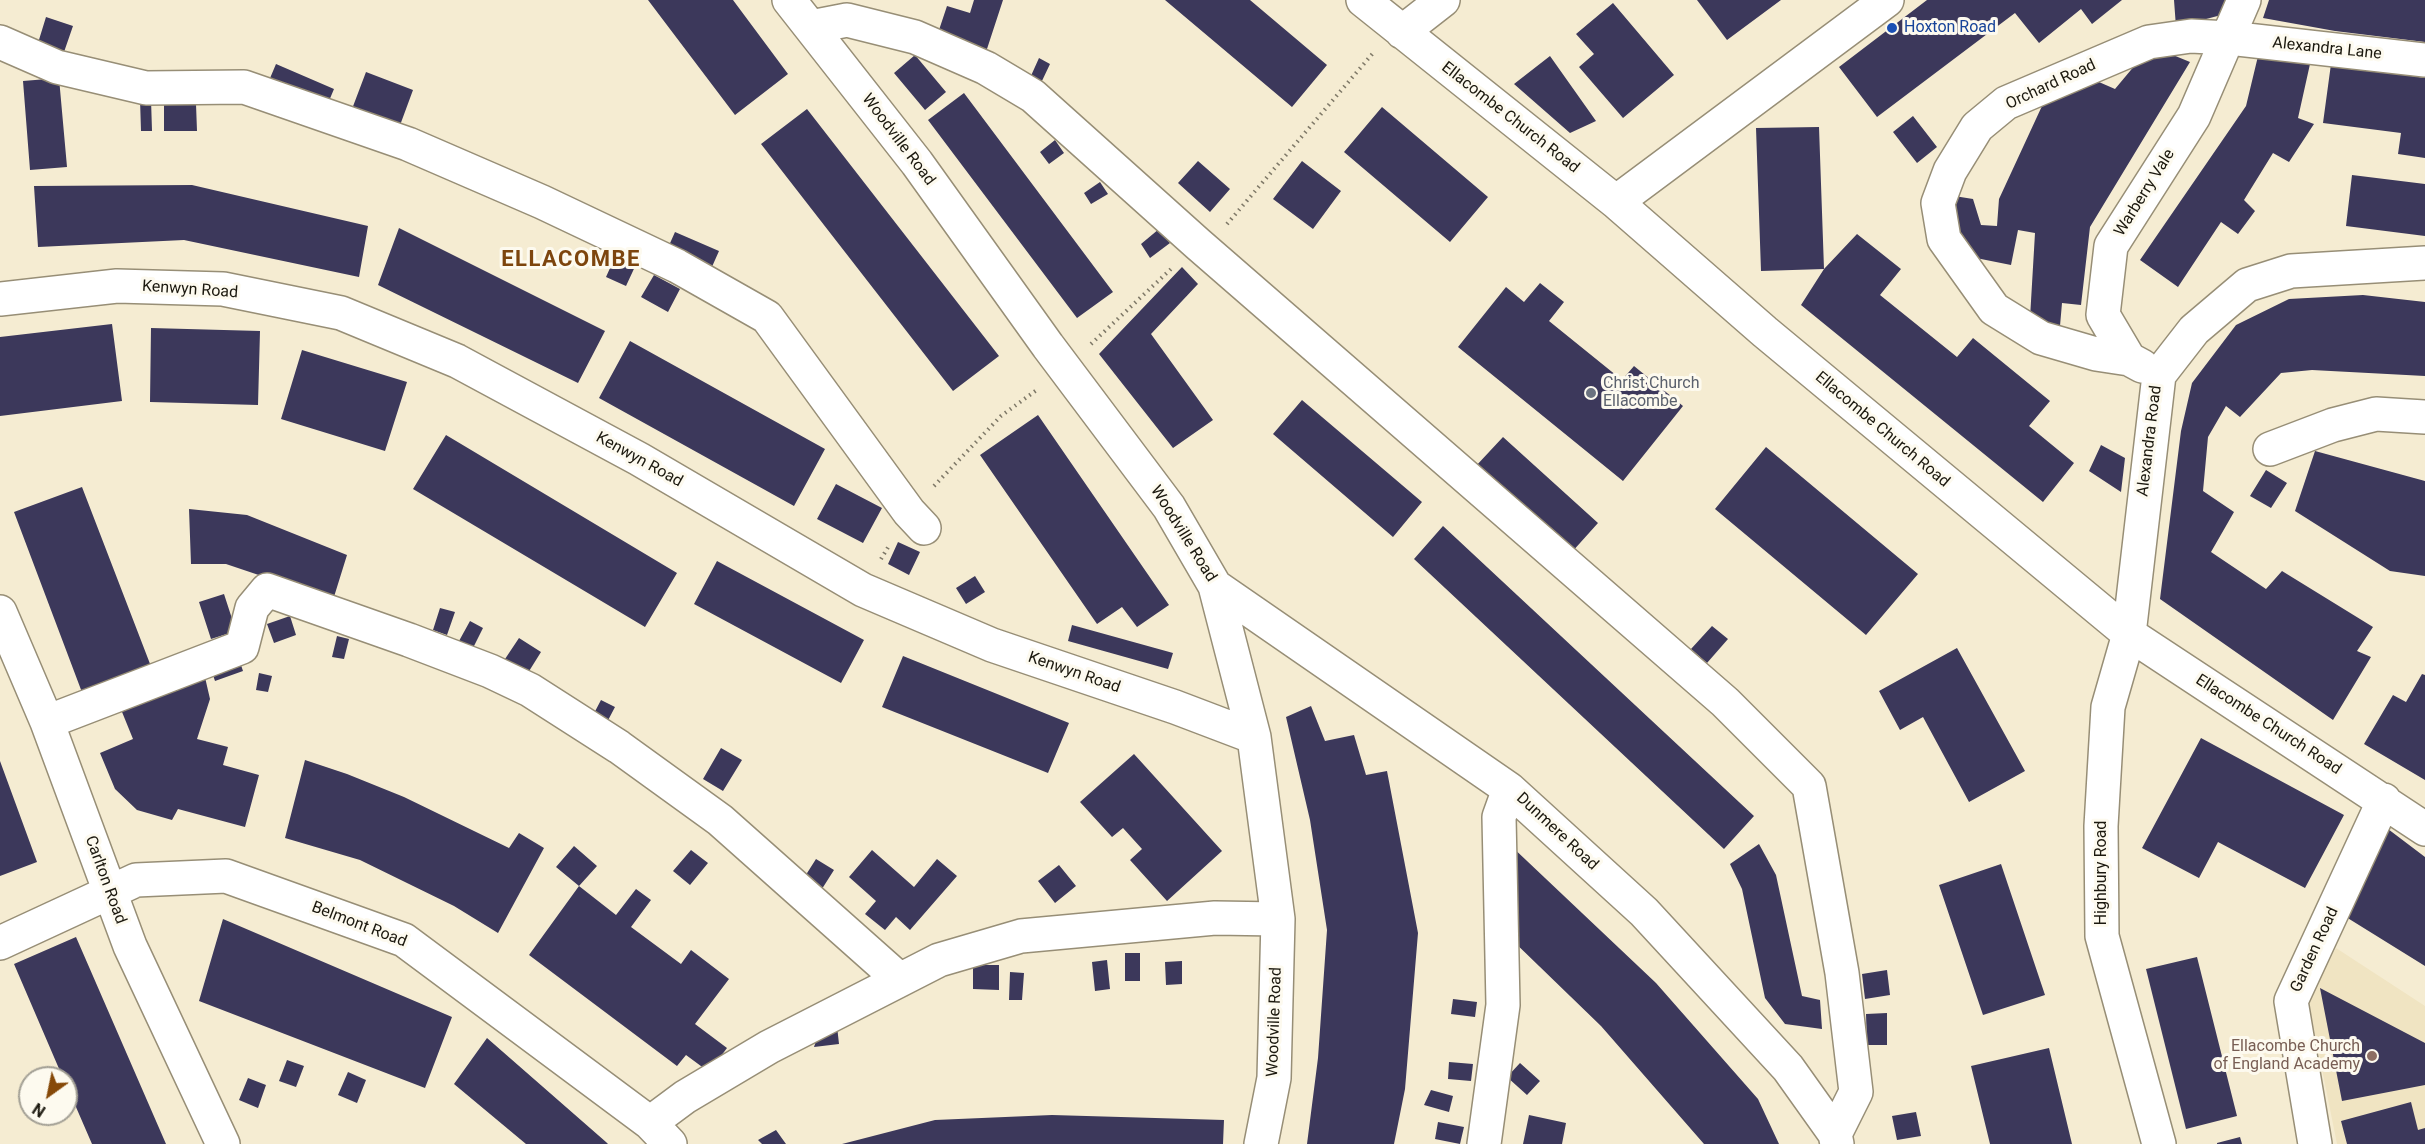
<!DOCTYPE html>
<html>
<head>
<meta charset="utf-8">
<style>
  body { margin:0 }
  #map { position:relative; width:2425px; height:1144px; overflow:hidden; background:#f5ecd2; font-family:Roboto,sans-serif }
  canvas { display:block }
  .north { position:absolute; left:18px; top:1066px; width:60px; height:60px; box-sizing:border-box; background:#fdfaef; border:2px solid #a3a095; border-radius:50%; rotate:213deg; font-size:16px; font-weight:700; line-height:24px; text-align:center; color:#1b180e }
  .north::after { content:''; display:block; margin:auto; width:21px; height:27px; background:#864908; clip-path:polygon(50% 0,100% 100%,50% 72%,0 100%) }
</style>
</head>
<body>
<div id="map">
<canvas width="2425" height="1144"></canvas>
<div class="north">N</div>
</div>
<script>
const context = document.querySelector('canvas').getContext('2d');
context.lineJoin = 'round';
function fillPath(path, color) { context.fillStyle = color; context.fill(path, 'evenodd'); }
const toPath = rows => new Path2D(rows.map(r => 'M' + r).join(''));
function strokePath(path, color, width, dash) { context.strokeStyle = color; context.lineWidth = width; context.lineCap = dash ? 'butt' : 'round'; context.setLineDash(dash || []); context.stroke(path); }
function drawText(font, color, halo, rows, align = 'center') {
  context.font = font + ' Roboto,sans-serif'; context.lineWidth = 6; context.setLineDash([]); context.textBaseline = 'middle'; context.strokeStyle = halo; context.fillStyle = color; for (const [text, x, y, turn = 0] of rows) {
    context.save(); context.translate(x, y); context.rotate((+turn || 0) * Math.PI / 180); context.textAlign = isNaN(turn) ? turn : align; if (halo) context.strokeText(text, 0, 0); context.fillText(text, 0, 0); context.restore();
  }
}
const built = toPath([
  [2336,948,2425,1006,2425,1144,2337,1144,2308,999]
]);
const building = toPath([
  [648,0,733,0,788,74,735,115],
  [974,0,1003,0,986,52,937,36,947,6,970,13],
  [1165,0,1250,0,1327,65,1292,107],
  [1697,0,1781,0,1727,40],
  [1927,0,2122,0,2092,24,2081,9,2039,43,2015,13,1877,117,1839,67],
  [2174,0,2229,0,2225,14,2176,27],
  [2269,0,2425,0,2425,42,2335,31,2263,18],
  [1613,3,1674,75,1623,118,1579,67,1594,54,1576,34],
  [46,17,73,26,64,52,38,43],
  [2151,46,2190,62,2090,227,2081,305,2062,303,2060,326,2030,318,2035,233,2018,230,2011,265,1966,256,1948,195,1973,199,1981,225,1997,226,1999,199,2048,93,2092,79,2115,89],
  [2259,52,2310,64,2298,118,2314,124,2289,162,2273,153,2244,200,2255,211,2238,234,2221,222,2178,287,2140,260,2246,106],
  [915,55,946,92,925,110,894,73],
  [1550,56,1596,121,1570,133,1514,84],
  [1039,58,1050,64,1041,83,1030,78],
  [276,64,334,89,326,108,268,83],
  [2331,64,2425,78,2425,158,2398,154,2401,133,2323,123],
  [366,72,413,90,399,128,352,109],
  [59,78,67,167,30,170,23,81],
  [964,93,1113,292,1077,318,928,120],
  [140,99,151,99,152,131,141,131],
  [164,104,196,104,197,131,164,131],
  [1382,107,1488,197,1450,242,1344,152],
  [807,109,999,356,953,391,761,144],
  [1913,116,1937,147,1917,163,1893,132],
  [1819,127,1824,269,1761,271,1756,128],
  [1055,140,1064,153,1049,164,1040,152],
  [1198,161,1230,189,1210,212,1178,183],
  [1302,161,1341,191,1313,229,1273,199],
  [2352,175,2425,184,2425,236,2346,226],
  [1100,182,1108,194,1091,204,1084,193],
  [192,185,368,226,359,277,184,240,38,247,34,186],
  [399,228,605,331,578,383,378,285],
  [1159,229,1170,243,1150,258,1141,244],
  [675,232,719,251,711,269,667,250],
  [1857,234,1901,269,1880,295,1957,357,1973,338,2050,401,2029,426,2074,463,2043,502,1801,305,1824,269],
  [619,248,639,258,626,286,606,277],
  [1182,267,1198,284,1151,334,1213,420,1173,448,1099,354],
  [654,275,680,289,668,312,641,297],
  [1540,283,1564,302,1549,321,1622,380,1634,366,1683,406,1623,481,1458,347,1506,287,1524,302],
  [2363,295,2425,302,2425,376,2312,370,2281,373,2240,417,2226,406,2208,437,2203,491,2234,512,2211,552,2266,589,2282,571,2373,627,2357,651,2371,657,2333,720,2160,599,2181,431,2192,383,2236,325,2289,299],
  [112,324,122,401,0,416,0,337],
  [151,328,260,331,258,405,150,402],
  [630,341,825,449,794,506,599,398],
  [302,350,407,382,385,451,281,419],
  [1302,400,1422,502,1393,537,1273,434],
  [1038,415,1169,605,1137,627,1122,607,1097,624,980,455],
  [446,435,677,573,645,627,413,489],
  [1503,437,1598,523,1571,553,1475,467],
  [2101,445,2125,458,2121,492,2089,471],
  [1766,447,1918,574,1866,635,1715,509],
  [2315,451,2425,481,2425,576,2390,571,2295,511],
  [2266,470,2287,483,2271,508,2250,496],
  [836,484,882,508,863,543,817,519],
  [82,487,152,669,83,695,14,512],
  [189,509,247,515,347,555,333,600,226,564,191,564],
  [1443,526,1754,816,1724,849,1414,559],
  [898,542,920,552,909,575,888,564],
  [717,561,864,640,841,683,694,604],
  [975,576,985,592,966,604,956,588],
  [224,594,236,631,211,639,199,602],
  [440,608,455,612,447,635,433,630],
  [290,616,296,635,274,643,267,624],
  [470,621,483,628,473,648,459,641],
  [1072,625,1173,653,1168,669,1068,641],
  [1712,626,1728,639,1707,663,1691,649],
  [337,636,349,639,344,659,332,657],
  [519,638,541,652,526,676,503,662],
  [1957,648,2025,771,1969,802,1923,717,1900,730,1879,691],
  [903,656,1069,723,1048,773,882,707],
  [239,659,243,671,215,681,211,669],
  [204,673,210,699,197,739,228,747,223,765,259,775,245,827,178,809,172,820,137,810,115,789,100,753,133,739,120,707],
  [259,673,272,676,268,692,256,690],
  [2422,674,2425,675,2425,780,2364,744,2393,695,2406,702],
  [601,700,615,707,605,726,591,719],
  [1311,706,1325,741,1354,735,1366,775,1387,771,1418,933,1405,1089,1394,1144,1307,1144,1318,1058,1327,930,1310,820,1286,717],
  [2201,738,2344,815,2305,888,2218,842,2199,878,2142,848],
  [721,748,742,760,723,791,703,779],
  [1134,754,1222,851,1167,901,1130,860,1142,849,1123,828,1112,837,1080,802],
  [305,760,347,774,404,797,509,848,519,833,544,848,498,933,454,906,360,860,285,838],
  [0,761,37,862,0,876],
  [2388,829,2425,857,2425,966,2346,917],
  [1508,843,1656,983,1758,1099,1779,1144,1704,1144,1601,1026,1508,936],
  [1759,844,1776,875,1802,996,1820,1000,1822,1029,1785,1024,1765,998,1742,889,1730,864],
  [574,846,597,866,579,886,616,915,636,889,651,900,631,927,681,964,691,950,729,979,695,1024,727,1048,709,1072,686,1055,677,1066,529,955,579,886,556,867],
  [691,850,708,863,690,885,673,871],
  [872,850,914,887,937,859,957,876,910,930,896,917,885,930,865,914,876,901,849,877],
  [816,859,834,870,820,892,802,881],
  [2001,864,2045,995,1983,1015,1939,885],
  [1059,865,1076,886,1055,903,1038,881],
  [223,919,452,1017,425,1088,199,1001],
  [76,937,166,1144,92,1144,66,1084,66,1078,63,1078,14,964],
  [1125,953,1140,953,1140,981,1125,981],
  [2197,957,2237,1116,2186,1129,2146,969],
  [1107,960,1110,989,1095,991,1092,962],
  [1182,961,1182,984,1166,985,1165,962],
  [973,965,999,965,999,990,973,989],
  [1887,970,1890,995,1865,999,1862,974],
  [1010,972,1024,973,1022,1000,1009,1000],
  [2320,988,2425,1043,2425,1085,2342,1101],
  [1453,999,1477,1002,1475,1017,1451,1014],
  [1887,1013,1887,1045,1867,1045,1866,1014],
  [837,1026,839,1044,814,1047,818,1035],
  [487,1038,606,1142,608,1144,526,1144,454,1084],
  [2049,1048,2072,1144,1990,1144,1971,1066],
  [287,1060,304,1066,296,1087,279,1081],
  [1449,1062,1473,1064,1471,1081,1448,1079],
  [1520,1063,1540,1081,1527,1095,1507,1077],
  [348,1072,366,1080,357,1103,338,1095],
  [248,1078,266,1085,258,1108,239,1100],
  [1431,1090,1453,1096,1449,1112,1424,1105],
  [2411,1102,2418,1130,2425,1128,2425,1144,2347,1144,2341,1121],
  [1916,1112,1921,1136,1897,1140,1892,1116],
  [1052,1115,1224,1120,1223,1144,842,1144,935,1120],
  [1529,1115,1566,1123,1562,1144,1523,1144],
  [1438,1122,1464,1127,1460,1144,1435,1139],
  [776,1130,786,1144,762,1144,758,1140],
  [2240,1137,2242,1144,2217,1144,2217,1143]
]);
const path = toPath([
  [1227,224,1374,52],
  [1091,344,1171,269],
  [934,486,1001,416,1038,389],
  [881,559,890,544]
]);
const minor = toPath([
  [789,0,917,163,1048,346,1169,507,1215,586,1254,737,1278,919,1274,1078,1261,1144],
  [1363,0,1616,202,1765,332,2129,634,2425,829],
  [811,27,847,20,915,37,986,68,1033,96,1198,244,1725,702,1809,786,1842,973,1856,1092,1835,1134],
  [1402,32,1443,0],
  [0,42,57,67,146,88,244,87,408,144,542,202,677,266,767,317,909,512,924,528],
  [1616,202,1887,0],
  [0,299,117,286,223,289,341,313,457,361,639,459,863,590,992,645,1175,707,1254,737],
  [2129,359,2096,354,2041,338,1994,309,1944,239,1938,203,1950,171,1977,127,2006,103,2149,42,2191,36,2229,38,2425,60],
  [2142,366,2129,359,2103,315,2111,246,2194,116,2244,0],
  [2270,449,2333,425,2376,414,2425,417],
  [1215,586,1509,789,1644,912,1788,1068,1835,1134,1837,1144],
  [0,612,47,722,130,946,223,1144],
  [47,722,242,647,252,608,267,590,409,640,490,671,530,690,619,747,720,820,900,980],
  [0,943,136,880,226,876,404,940,650,1123,670,1144],
  [650,1123,685,1097,769,1047,939,960,1021,936,1215,918,1278,919],
  [1484,1144,1503,1005,1499,817,1509,789],
  [2159,1144,2102,936,2101,826,2108,707,2129,634,2159,375,2194,330,2247,285,2291,271,2425,263],
  [2315,1144,2291,1001,2384,800]
]);
const markers = [
  [1892,28,6,"#1a4fb4"],
  [1591,393,6,"#6b7280"],
  [2372,1056,6,"#8d6e63"]
];
const transitNames = [
  ["Hoxton Road",1904,28]
];
const streetNames = [
  ["Alexandra Lane",2327,49,6],
  ["Orchard Road",2051,85,-25],
  ["Ellacombe Church Road",1510,118,38],
  ["Woodville Road",898,140,53],
  ["Warberry Vale",2145,193,-58],
  ["Kenwyn Road",190,290,4],
  ["Ellacombe Church Road",1882,430,40],
  ["Alexandra Road",2150,441,-83],
  ["Kenwyn Road",639,460,29],
  ["Woodville Road",1183,534,58],
  ["Kenwyn Road",1074,673,19],
  ["Ellacombe Church Road",2268,725,33],
  ["Dunmere Road",1557,832,43],
  ["Highbury Road",2102,873,-90],
  ["Carlton Road",105,880,70],
  ["Belmont Road",359,925,21],
  ["Garden Road",2315,950,-65],
  ["Woodville Road",1275,1022,-88]
];
const worshipNames = [
  ["Christ Church",1603,384],
  ["Ellacombe",1603,402]
];
const educationNames = [
  ["Ellacombe Church",2360,1047],
  ["of England Academy",2360,1065]
];
const districtNames = [
  ["ELLACOMBE",571,260]
];
fillPath(built, '#f0e4c2');
fillPath(building, '#3c385b');
strokePath(minor, '#978e76', 36);
strokePath(path, '#7e7867', 4, [1.5, 4.5]);
strokePath(minor, '#fff', 33);
for (const [x, y, r, color] of markers) { const dot = new Path2D(); dot.arc(x, y, r, 0, 2 * Math.PI); context.fillStyle = color; context.fill(dot); strokePath(dot, '#fdfaef', 2); }
drawText('16px', '#164399', '#fdfaef', transitNames, 'left');
drawText('16px', '#1b180e', '#fdfaef', streetNames);
drawText('16px', '#5b616d', '#fdfaef', worshipNames, 'left');
drawText('16px', '#785e54', '#fdfaef', educationNames, 'right');
context.letterSpacing = '1.5px';
drawText('bold 22px', '#7d450d', '#fdfaef', districtNames);
context.letterSpacing = '0px';
</script>
</body>
</html>
